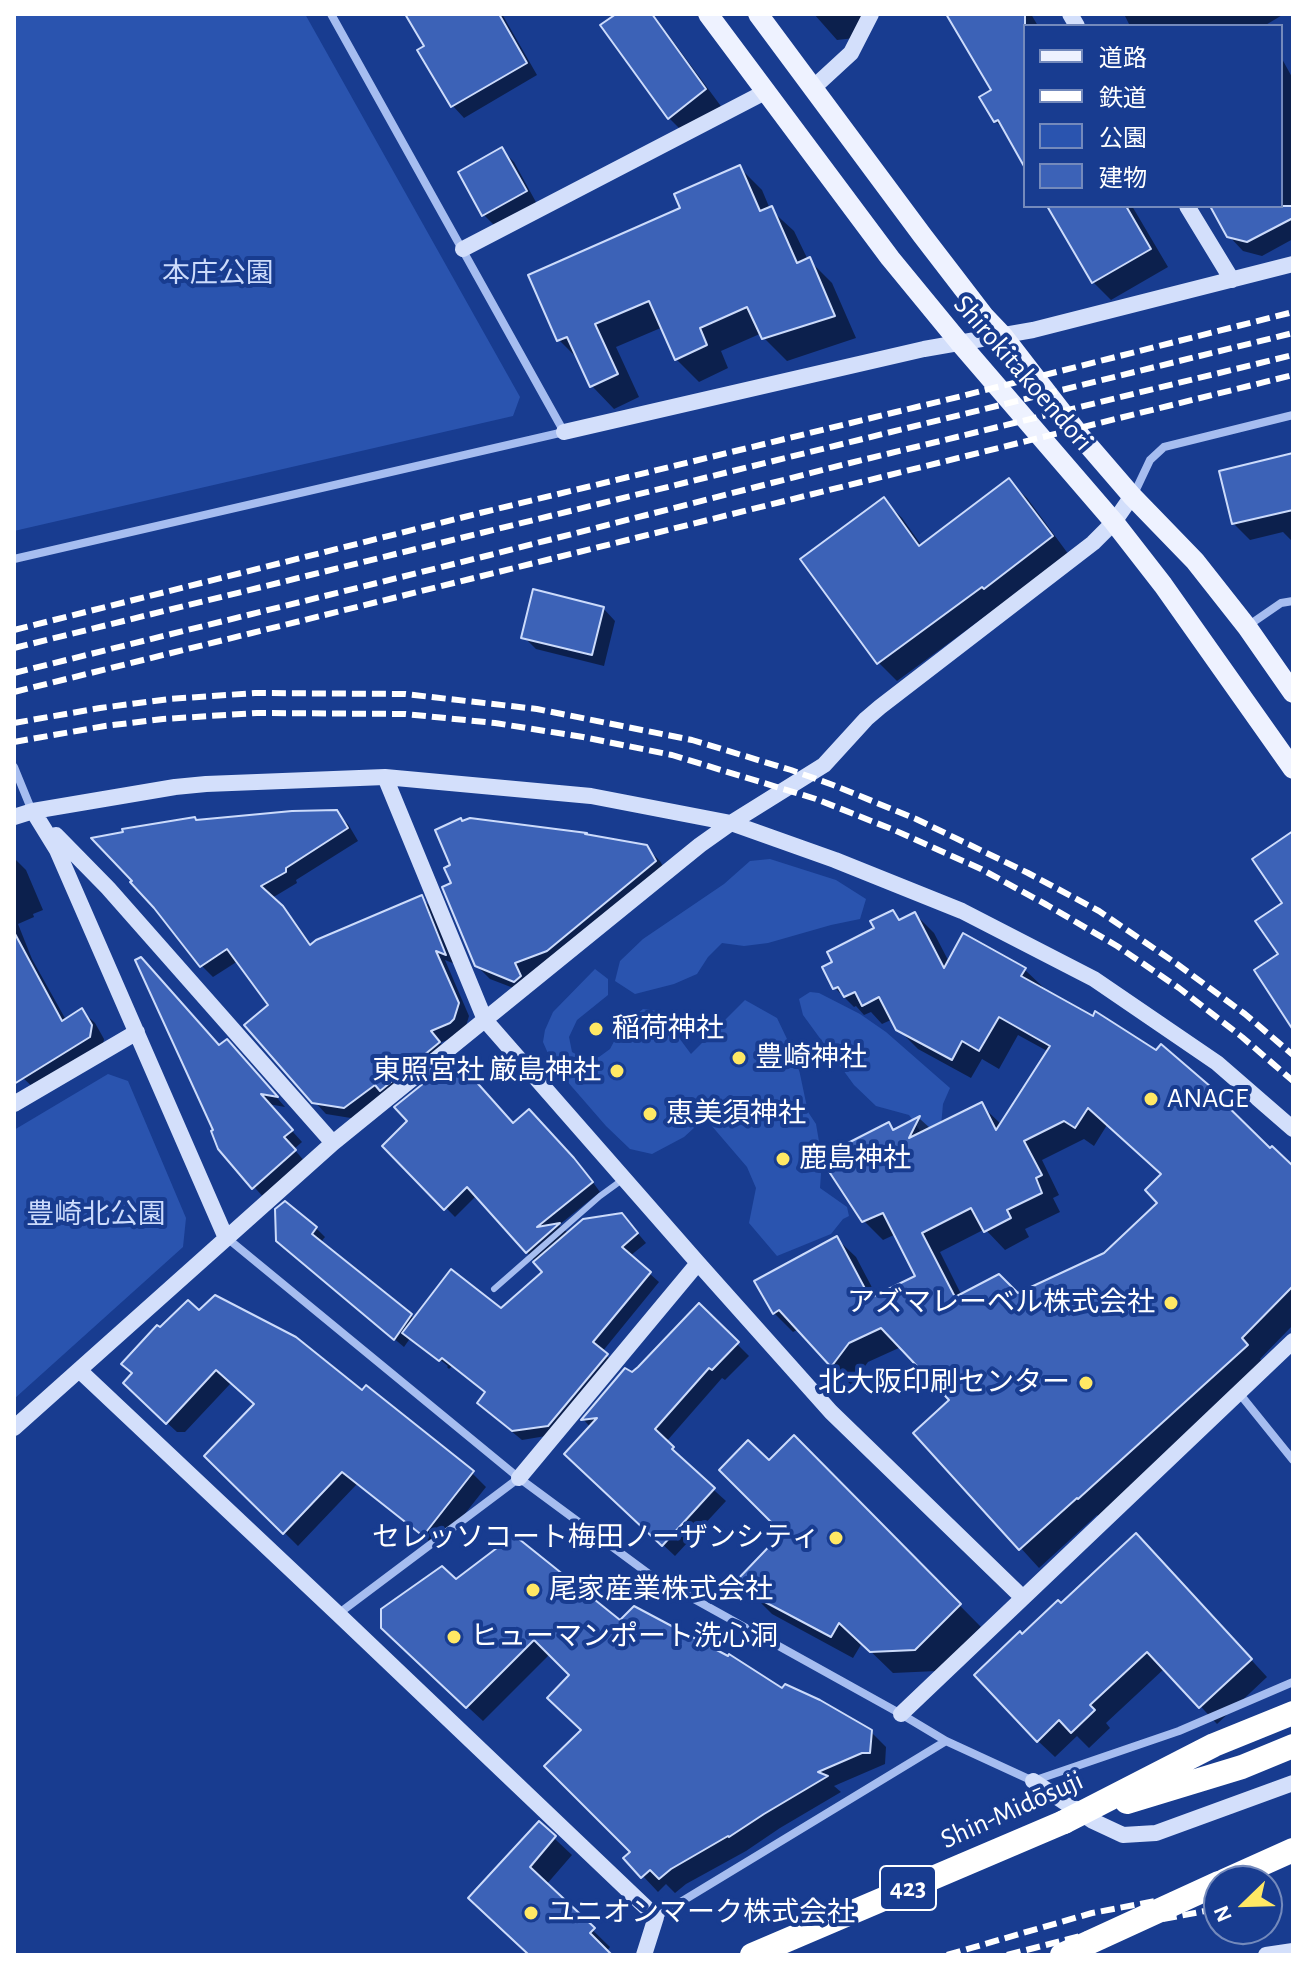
<!DOCTYPE html>
<html>
<head>
<meta charset="utf-8">
<style>
  body { margin:0 }
  #map { position:relative; width:1307px; height:1969px; overflow:hidden; background:#183c90; font-family:"Alegreya Sans","Noto Sans JP",sans-serif }
  canvas { display:block }
  .frame { position:absolute; inset:0; border:16px solid #fff; pointer-events:none }
  .legend { position:absolute; left:1023px; top:24px; width:260px; height:184px; box-sizing:border-box; background:#183c90; border:2px solid #748abc; margin:0; padding:10px 14px; list-style:none; font-size:24px; color:#fff }
  .legend li { display:flex; align-items:center; gap:16px; height:40px }
  .legend b { width:40px; border:2px solid #748abc }
  .north { position:absolute; left:1203px; top:1865px; width:80px; height:80px; box-sizing:border-box; background:#183c90; border:2px solid #748abc; border-radius:50%; rotate:247deg; font-size:22px; font-weight:700; line-height:32px; text-align:center; color:#fff }
  .north::after { content:''; display:block; margin:auto; width:28px; height:36px; background:#ffe864; clip-path:polygon(50% 0,100% 100%,50% 72%,0 100%) }
</style>
</head>
<body>
<div id="map">
<canvas width="1307" height="1969"></canvas>
<div class="frame"></div>
<ul class="legend">
<li><b style="height:10px;background:#eef2ff"></b>道路</li>
<li><b style="height:10px;background:#fff"></b>鉄道</li>
<li><b style="height:22px;background:#2a54af"></b>公園</li>
<li><b style="height:22px;background:#3c62b7"></b>建物</li>
</ul>
<div class="north">N</div>
</div>
<script>
const context = document.querySelector('canvas').getContext('2d');
context.lineJoin = 'round';
function fillPath(path, color) { context.fillStyle = color; context.fill(path, 'evenodd'); }
const toPath = rows => new Path2D(rows.map(r => 'M' + r).join(''));
function strokePath(path, color, width, dash) { context.strokeStyle = color; context.lineWidth = width; context.lineCap = dash ? 'butt' : 'round'; context.setLineDash(dash || []); context.stroke(path); }
function drawText(font, color, halo, rows, align = 'center') {
  context.font = font + ' "Alegreya Sans","Noto Sans JP",sans-serif'; context.lineWidth = 8; context.setLineDash([]); context.textBaseline = 'middle'; context.strokeStyle = halo; context.fillStyle = color; for (const [text, x, y, turn = 0] of rows) {
    context.save(); context.translate(x, y); context.rotate((+turn || 0) * Math.PI / 180); context.textAlign = isNaN(turn) ? turn : align; if (halo) context.strokeText(text, 0, 0); context.fillText(text, 0, 0); context.restore();
  }
}
const green = toPath([
  [14,14,305,14,520,397,513,416,14,531],
  [770,859,836,880,866,899,860,919,831,925,768,943,744,946,722,943,708,957,697,974,674,984,635,994,615,981,620,961,643,939,724,884,750,861],
  [595,969,608,979,608,995,577,1020,569,1037,572,1052,585,1059,599,1057,610,1049,618,1034,629,1021,643,1009,659,1011,691,1054,745,1000,777,1018,797,1060,808,1112,816,1124,822,1159,820,1188,847,1207,849,1216,843,1219,831,1234,777,1256,749,1223,756,1188,747,1167,705,1118,684,1137,652,1154,630,1149,606,1126,553,1065,543,1042,545,1030,553,1012],
  [810,992,819,993,860,1014,886,1032,950,1088,943,1104,941,1126,972,1205,948,1220,936,1205,925,1138,909,1115,876,1106,854,1085,803,1015,799,999],
  [108,1074,128,1081,186,1218,183,1247,14,1399,14,1130]
]);
const shadow = toPath([
  [408,14,502,14,537,75,464,118,453,106,420,51,427,47],
  [619,14,653,14,723,109,687,136,669,118],
  [814,14,867,14,855,38,837,40],
  [948,14,1031,14,1038,26,1025,26,1025,164,1007,132,995,121,994,90],
  [1124,14,1284,14,1264,26,1130,26],
  [1281,57,1293,79,1293,239,1262,256,1243,251,1228,235,1211,206,1281,206],
  [502,150,514,162,537,204,496,227,484,215],
  [739,167,762,190,770,209,794,231,808,260,809,260,832,283,856,338,787,361,764,338,762,333,721,351,728,368,699,382,676,359,663,327,616,347,639,397,614,409,592,386,580,361,559,340,683,209],
  [1049,206,1132,206,1168,267,1111,300,1093,282],
  [1293,455,1293,542,1283,532,1250,540,1233,523],
  [1008,480,1027,498,1069,555,897,681,878,662,884,500,902,518,922,546],
  [603,608,615,621,604,666,536,649,524,637],
  [336,812,348,824,358,841,296,880,297,883,272,898,294,920,312,946,421,898,433,909,455,964,445,960,469,1016,464,1033,440,1043,450,1054,357,1119,326,1114,314,1101,270,1006,238,961,213,977,201,965,197,822],
  [463,823,646,847,660,861,668,875,529,994,490,979,476,965,453,884,453,866],
  [14,858,26,870,43,910,33,914,34,917,18,924,32,959,66,1020,82,1011,95,1023,104,1039,102,1050,36,1090,23,1078,14,1063],
  [893,912,901,921,915,914,934,933,949,962,1024,969,1044,988,1043,990,1227,1109,1293,1169,1293,1325,1260,1359,1265,1365,1099,1517,1097,1515,1039,1568,916,1433,952,1400,901,1347,868,1362,851,1385,799,1329,793,1332,774,1313,836,1238,856,1257,877,1297,917,1277,896,1234,883,1240,864,1221,888,1124,895,1131,920,1119,931,1129,981,1105,1002,1125,1049,1052,1018,1035,999,1069,982,1059,971,1078,918,1049,898,1029,893,1019,882,1024,871,1012,864,1015,856,1006,854,1007,835,988,877,929],
  [1107,1125,1163,1175,1160,1203,1105,1255,1018,1295,962,1296,940,1252,985,1229,1005,1250,1029,1237,1025,1229,1060,1212,1053,1198,1059,1195,1042,1160,1084,1139,1094,1146],
  [220,1047,238,1053,285,1107,268,1104,302,1142,294,1149,306,1163,265,1199,221,1150,215,1130],
  [514,1125,583,1169,600,1192,559,1225,569,1234,630,1224,646,1243,630,1256,659,1282,602,1352,616,1364,558,1434,522,1440,488,1412,487,1393,452,1366,449,1369,447,1367,448,1366,411,1337,404,1347,288,1250,316,1228,325,1237,320,1243,415,1319,502,1311,545,1273,477,1195,455,1217,385,1146],
  [699,1306,749,1356,725,1380,722,1378,666,1442,685,1460,683,1462,726,1501,675,1556,579,1466,591,1428,584,1420,626,1370,632,1375],
  [199,1313,363,1393,472,1473,486,1487,438,1548,357,1484,298,1546,207,1456,256,1405,231,1383,185,1432,177,1432,139,1397,134,1374,160,1330],
  [794,1438,981,1627,937,1671,893,1673,862,1643,853,1658,772,1614,739,1581,784,1533,769,1463],
  [1153,1553,1267,1677,1217,1724,1165,1668,1106,1723,1110,1728,1089,1748,1077,1736,1055,1757,1038,1741,1022,1636,1061,1606],
  [456,1581,621,1623,782,1690,870,1731,886,1747,885,1764,834,1786,841,1792,780,1828,746,1851,686,1884,675,1893,666,1884,658,1892,626,1858,633,1852,583,1730,571,1675,550,1654,483,1721,398,1643],
  [539,1824,572,1855,546,1885,610,1947,606,1952,609,1955,531,1955,488,1915]
]);
const building = toPath([
  [405,14,499,14,527,63,451,107,417,50,424,46,405,14],
  [616,14,652,14,706,89,668,119,600,25,616,14],
  [946,14,1025,14,1025,168,998,120,994,122,979,97,991,90,946,14],
  [502,147,527,191,482,216,458,172,502,147],
  [740,165,760,211,772,206,797,263,810,257,835,316,762,339,747,307,700,328,707,345,675,360,649,301,595,324,618,374,590,387,567,337,557,341,528,275,680,208,674,194,740,165],
  [1047,206,1126,206,1151,249,1092,283,1047,206],
  [1210,206,1293,206,1293,218,1247,242,1227,237,1210,206],
  [1293,453,1293,510,1232,524,1219,471,1293,453],
  [1009,478,1053,536,984,589,982,587,877,664,800,559,884,497,919,546,1009,478],
  [533,589,604,607,592,655,521,638,533,589],
  [337,810,348,828,286,868,286,872,261,886,283,906,310,945,316,940,422,895,446,955,436,951,459,1003,454,1019,450,1023,431,1031,440,1042,380,1091,375,1085,344,1108,312,1103,244,1025,268,1005,227,949,200,967,154,908,130,882,132,881,91,838,123,832,122,829,195,817,196,820,292,811,337,810],
  [461,818,462,821,470,818,587,833,585,834,647,845,656,861,547,951,515,963,521,976,514,982,475,966,442,887,451,883,444,868,450,865,435,830,461,818],
  [1293,831,1293,1030,1254,970,1278,954,1255,921,1282,903,1252,859,1293,831],
  [893,910,899,920,915,912,944,968,963,933,1026,968,1021,976,1093,1016,1095,1011,1156,1050,1161,1044,1211,1087,1210,1089,1270,1148,1272,1146,1293,1166,1293,1286,1242,1338,1248,1345,1078,1499,1077,1498,1019,1550,913,1433,949,1400,881,1328,849,1343,831,1367,779,1310,773,1314,754,1281,837,1236,870,1298,915,1276,883,1213,862,1222,828,1170,839,1164,833,1155,846,1148,844,1145,889,1122,893,1130,920,1116,909,1138,982,1102,996,1130,1050,1046,999,1017,979,1051,962,1041,952,1060,896,1030,879,997,862,1006,855,992,844,997,838,987,833,989,822,967,832,962,827,952,874,928,870,921,893,910],
  [1088,1108,1161,1174,1145,1190,1157,1203,1104,1253,1018,1293,999,1274,955,1297,922,1233,971,1208,984,1232,1011,1218,1007,1210,1042,1193,1036,1178,1042,1175,1024,1141,1064,1121,1075,1128,1088,1108],
  [14,932,62,1021,82,1008,92,1025,90,1037,14,1084,14,932],
  [141,957,219,1045,227,1039,278,1097,261,1094,293,1130,284,1137,296,1150,252,1189,218,1149,211,1131,213,1130,135,960,141,957],
  [455,1058,513,1123,529,1109,574,1158,593,1182,537,1227,560,1223,526,1253,467,1187,444,1210,382,1146,407,1121,394,1107,455,1058],
  [285,1201,317,1227,312,1234,412,1314,394,1340,276,1241,275,1209,285,1201],
  [622,1213,638,1233,622,1247,651,1272,593,1342,608,1354,548,1426,512,1431,477,1403,485,1392,442,1358,439,1361,402,1333,451,1269,501,1308,542,1272,533,1262,583,1219,622,1213],
  [215,1295,296,1337,362,1390,366,1385,474,1471,423,1536,342,1472,283,1534,204,1456,254,1404,216,1370,166,1424,123,1383,132,1373,121,1364,157,1325,160,1327,188,1300,199,1310,215,1295],
  [699,1303,739,1342,712,1370,709,1368,655,1429,674,1447,672,1449,715,1488,662,1546,564,1454,597,1418,581,1420,625,1368,632,1372,638,1367,699,1303],
  [794,1435,961,1604,915,1650,870,1652,839,1623,831,1637,748,1593,736,1581,782,1533,719,1470,748,1440,769,1460,794,1435],
  [1136,1533,1252,1659,1199,1708,1147,1652,1090,1705,1095,1710,1071,1733,1059,1720,1037,1742,974,1675,1020,1631,1022,1634,1058,1600,1061,1603,1136,1533],
  [514,1535,620,1620,634,1606,728,1656,729,1654,782,1688,785,1684,820,1700,872,1730,870,1753,862,1753,818,1772,828,1776,764,1814,729,1837,728,1836,671,1869,659,1879,650,1870,641,1878,623,1858,630,1852,544,1766,581,1730,547,1698,569,1675,534,1640,466,1708,381,1628,381,1609,442,1566,456,1579,514,1535],
  [539,1821,556,1836,530,1867,595,1928,590,1933,612,1955,529,1955,468,1898,539,1821]
]);
const lane = toPath([
  [494,1289,600,1196,622,1180]
]);
const street = toPath([
  [1133,496,1150,460,1164,447,1293,415],
  [14,559,564,432,331,14],
  [1249,625,1281,603,1293,601],
  [14,767,32,811],
  [227,1238,519,1478,649,1574,901,1714,946,1741,1033,1781,1179,1731,1293,1682],
  [1239,1393,1293,1460],
  [338,1614,519,1478],
  [656,1917,946,1741]
]);
const secondary = toPath([
  [1070,14,1077,26],
  [813,88,851,53,871,14],
  [1187,206,1232,280],
  [463,249,767,91],
  [564,432,924,349,1033,330,1293,264],
  [385,777,485,1020,698,1263,831,1412,1022,1597],
  [33,811,57,850,226,1238],
  [14,817,33,811,175,787,206,784,385,777,591,796,731,823,835,860,962,911,1094,979,1217,1063,1293,1129],
  [56,835,108,888,333,1143],
  [14,1104,137,1032],
  [79,1370,338,1614,656,1917,644,1955],
  [14,1428,333,1143,700,845,731,823,824,765,866,719,880,707,1093,543,1114,522,1132,496],
  [519,1478,698,1263],
  [901,1714,1293,1341],
  [1033,1781,1093,1821,1123,1835,1156,1833,1293,1783],
  [1266,1955,1293,1951]
]);
const primary = toPath([
  [708,14,890,258,959,342,1114,522,1163,585,1293,769],
  [758,14,922,235,985,317,1004,337,1082,438,1132,496,1195,561,1247,627,1293,693]
]);
const highway = toPath([
  [1224,1881,1293,1850],
  [752,1955,1064,1822]
]);
const rail = toPath([
  [14,630,480,513,962,396,1293,312],
  [14,648,1293,333],
  [14,673,490,555,846,464,1293,355],
  [14,692,1293,375],
  [14,723,100,708,170,699,255,693,405,694,537,709,692,740,791,770,833,785,916,819,1028,873,1099,911,1177,964,1245,1014,1293,1055],
  [14,742,105,726,163,719,257,713,405,714,495,723,583,737,672,755,816,799,894,830,981,869,1047,905,1117,946,1179,988,1242,1037,1293,1081],
  [947,1955,1092,1913,1198,1893],
  [1007,1955,1096,1932,1205,1911]
]);
const highwayBridge = toPath([
  [1127,1802,1242,1767,1293,1746],
  [1064,1822,1214,1745,1293,1713],
  [1062,1955,1219,1883]
]);
const markers = [
  [596,1029,8,"#ffe864"],
  [739,1058,8,"#ffe864"],
  [617,1071,8,"#ffe864"],
  [1151,1099,8,"#ffe864"],
  [650,1114,8,"#ffe864"],
  [783,1159,8,"#ffe864"],
  [1171,1303,8,"#ffe864"],
  [1086,1383,8,"#ffe864"],
  [836,1538,8,"#ffe864"],
  [533,1590,8,"#ffe864"],
  [454,1637,8,"#ffe864"],
  [531,1913,8,"#ffe864"]
];
const shields = [
  [908,1888,56]
];
const shieldNames = [
  ["423",908,1888]
];
const parkNames = [
  ["本庄公園",218,274],
  ["豊崎北公園",96,1215]
];
const streetNames = [
  ["Shirokitakoendori",1023,373,49],
  ["Shin-Midōsuji",1012,1810,-24]
];
const poiNames = [
  ["稲荷神社",612,1029],
  ["豊崎神社",755,1058],
  ["東照宮社 厳島神社",601,1071,"right"],
  ["ANAGE",1167,1099],
  ["恵美須神社",666,1114],
  ["鹿島神社",799,1159],
  ["アズマレーベル株式会社",1155,1303,"right"],
  ["北大阪印刷センター",1070,1383,"right"],
  ["セレッソコート梅田ノーザンシティ",820,1538,"right"],
  ["尾家産業株式会社",549,1590],
  ["ヒューマンポート洗心洞",470,1637],
  ["ユニオンマーク株式会社",547,1913]
];
fillPath(green, '#2a54af');
fillPath(shadow, '#0007');
fillPath(building, '#3c62b7');
strokePath(building, '#ccdbfb', 2);
strokePath(lane, '#a6bdf0', 6);
strokePath(street, '#a6bdf0', 8);
strokePath(secondary, '#d3dffb', 16);
strokePath(primary, '#eef2ff', 20);
strokePath(highway, '#fff', 24);
strokePath(rail, '#fff', 6, [14, 6]);
strokePath(highwayBridge, '#fff', 24);
for (const [x, y, r, color] of markers) { const dot = new Path2D(); dot.arc(x, y, r, 0, 2 * Math.PI); context.fillStyle = color; context.fill(dot); strokePath(dot, '#183c90', 3); }
for (const [x, y, w] of shields) { const box = new Path2D(); box.roundRect(x - w / 2, y - 22, w, 44, 6); context.fillStyle = '#183c90'; context.fill(box); strokePath(box, '#fff', 2); }
drawText('bold 26px', '#fff', null, shieldNames);
drawText('28px', '#ccdbfb', '#183c90', parkNames);
drawText('28px', '#fff', '#183c90', streetNames);
drawText('28px', '#fff', '#183c90', poiNames, 'left');
</script>
</body>
</html>
